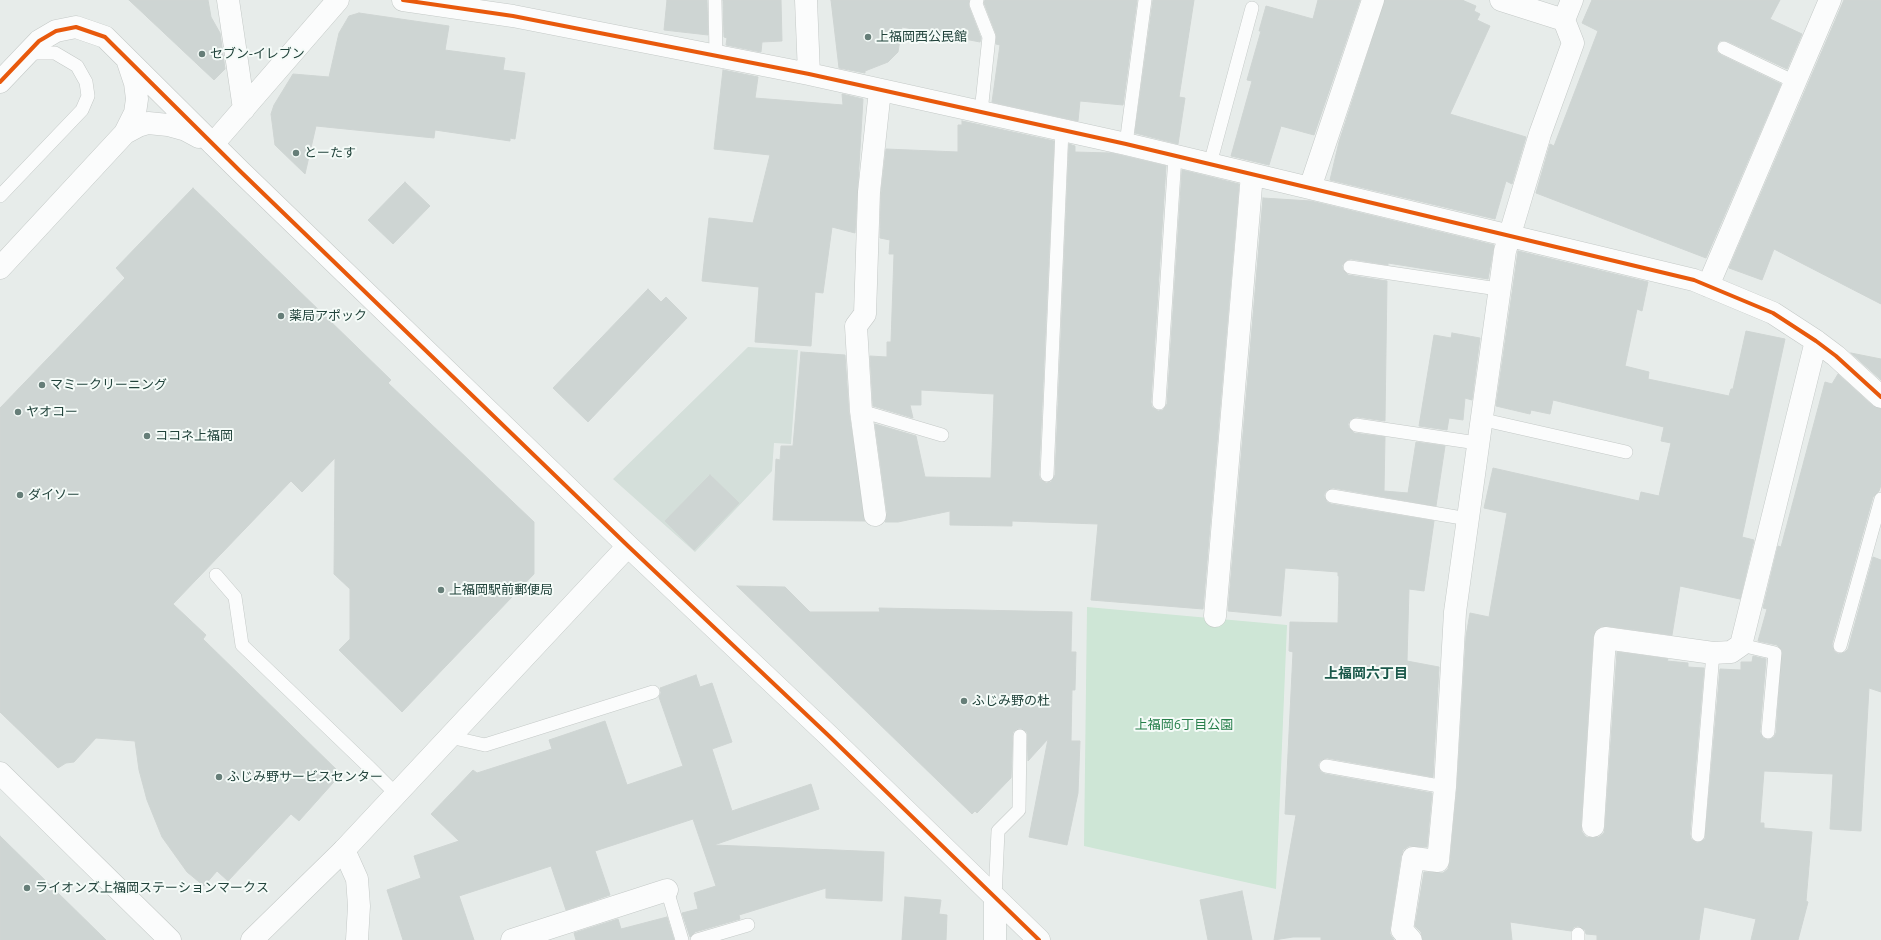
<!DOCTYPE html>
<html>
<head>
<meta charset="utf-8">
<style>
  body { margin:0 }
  canvas { display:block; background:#e7ecea }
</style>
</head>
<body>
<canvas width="1881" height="940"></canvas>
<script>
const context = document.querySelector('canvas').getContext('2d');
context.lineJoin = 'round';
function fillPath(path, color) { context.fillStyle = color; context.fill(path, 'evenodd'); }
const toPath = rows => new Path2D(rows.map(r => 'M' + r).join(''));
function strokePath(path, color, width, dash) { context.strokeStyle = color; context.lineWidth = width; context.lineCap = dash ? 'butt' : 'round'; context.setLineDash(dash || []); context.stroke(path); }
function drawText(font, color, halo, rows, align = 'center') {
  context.font = font + ' Ubuntu,"Noto Sans JP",sans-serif'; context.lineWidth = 4; context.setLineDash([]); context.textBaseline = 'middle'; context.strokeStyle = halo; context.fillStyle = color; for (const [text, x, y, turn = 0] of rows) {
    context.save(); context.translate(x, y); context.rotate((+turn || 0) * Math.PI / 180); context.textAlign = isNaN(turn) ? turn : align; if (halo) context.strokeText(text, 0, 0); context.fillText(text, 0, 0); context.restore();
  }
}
const built = toPath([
  [748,347,798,350,791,444,774,443,772,471,695,552,613,479]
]);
const green = toPath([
  [1087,607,1287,625,1276,889,1084,846]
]);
const building = toPath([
  [129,0,208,0,211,17,220,33,225,69,214,80,129,0],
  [667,0,707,0,708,35,664,30,667,0],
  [723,0,781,0,782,41,762,42,761,52,726,45,727,38,724,37,723,0],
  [831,0,969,0,969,7,981,38,980,42,902,27,898,52,888,62,865,71,865,73,839,68,831,0],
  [985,0,1137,0,1123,105,1080,101,1078,121,992,102,1000,45,996,44,996,34,984,3,985,0],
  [1153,0,1194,0,1179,97,1185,98,1178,144,1135,133,1153,0],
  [1318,0,1360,0,1314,135,1281,126,1269,165,1231,156,1252,81,1247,80,1261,31,1259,31,1266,6,1313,19,1318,0],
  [1385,0,1462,0,1476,6,1474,11,1480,14,1477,20,1490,26,1450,114,1526,137,1512,184,1506,181,1495,219,1330,180,1339,142,1385,0],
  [1592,0,1780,0,1770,19,1802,34,1787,69,1727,41,1720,41,1717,45,1717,52,1721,55,1781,84,1706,258,1536,193,1550,144,1554,146,1598,31,1582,23,1592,0],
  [1844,0,1881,0,1881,304,1774,249,1762,280,1729,268,1844,0],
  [359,13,449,26,445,50,505,58,503,70,525,73,515,139,510,138,510,141,435,130,434,138,316,126,305,174,275,145,271,114,274,105,293,74,329,77,339,33,349,16,359,13],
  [723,70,758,77,755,98,843,105,842,94,863,99,855,233,832,227,823,293,815,292,811,346,755,342,759,287,702,281,709,218,753,223,770,155,714,149,723,70],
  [962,121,1054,141,1039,475,1040,479,1046,483,1051,482,1055,475,1069,144,1075,146,1075,152,1111,153,1166,166,1151,402,1152,407,1158,411,1163,410,1167,404,1182,170,1239,184,1203,609,1091,600,1098,524,1012,521,1012,526,950,525,950,511,898,522,885,522,887,513,875,424,916,436,925,477,991,478,994,394,921,390,921,405,910,405,913,418,873,406,870,356,887,357,887,342,891,342,894,254,889,254,890,240,880,238,881,193,886,149,958,152,958,125,962,125,962,121],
  [405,182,430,206,393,244,368,220,405,182],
  [193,188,391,380,388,383,534,522,534,574,402,712,339,650,350,639,350,589,334,574,335,458,302,492,291,481,173,604,206,635,203,639,341,774,299,821,291,814,228,881,217,871,204,886,187,872,162,837,147,800,139,770,135,741,96,738,74,762,66,763,58,768,0,712,0,408,125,278,116,268,193,188],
  [1263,198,1311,201,1494,245,1488,279,1388,263,1388,265,1351,259,1347,260,1342,265,1343,270,1348,275,1387,281,1385,421,1357,417,1350,420,1348,424,1349,428,1354,433,1385,437,1384,491,1408,493,1416,442,1445,446,1436,506,1333,488,1326,491,1324,495,1327,502,1331,504,1434,521,1424,591,1409,589,1407,661,1439,667,1433,777,1327,758,1320,761,1318,765,1321,772,1325,774,1432,793,1427,847,1409,846,1403,850,1401,856,1390,928,1390,934,1394,940,1321,940,1321,937,1293,937,1274,940,1296,815,1285,814,1293,652,1289,651,1290,622,1338,623,1339,576,1338,576,1338,572,1285,568,1281,616,1228,611,1263,198],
  [1518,251,1648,282,1642,311,1637,309,1625,366,1649,372,1648,379,1729,396,1731,389,1733,389,1746,331,1785,339,1742,537,1754,540,1740,599,1680,586,1672,635,1607,626,1600,627,1595,631,1593,637,1581,825,1582,832,1586,837,1593,838,1599,837,1604,833,1605,827,1617,652,1668,659,1667,661,1688,663,1688,667,1704,668,1690,834,1691,839,1697,843,1705,839,1720,669,1741,670,1741,662,1752,662,1753,656,1766,659,1760,732,1763,738,1768,740,1774,737,1776,733,1782,650,1777,645,1758,641,1767,609,1763,608,1778,546,1781,547,1825,382,1832,384,1838,374,1873,406,1881,409,1881,485,1879,491,1873,497,1832,644,1834,651,1838,654,1845,652,1848,649,1873,557,1881,560,1881,692,1869,688,1861,831,1830,829,1833,774,1764,771,1760,823,1764,823,1764,828,1812,832,1806,901,1808,902,1798,940,1751,940,1756,919,1704,907,1699,940,1597,940,1597,935,1586,934,1585,930,1578,926,1574,927,1571,931,1510,922,1512,940,1423,940,1421,932,1415,926,1424,872,1443,873,1448,869,1450,862,1457,788,1466,636,1470,613,1489,617,1507,513,1484,508,1493,468,1639,501,1641,492,1659,496,1671,443,1661,441,1664,427,1553,400,1550,414,1531,410,1530,414,1496,406,1518,251],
  [648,289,661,302,666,297,687,318,588,422,553,388,648,289],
  [1452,333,1480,338,1472,400,1465,398,1463,420,1449,418,1447,430,1419,426,1434,335,1451,338,1452,333],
  [801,352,845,355,849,413,865,521,773,520,776,459,780,460,781,446,793,446,801,352],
  [1851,353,1881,359,1881,380,1851,353],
  [710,475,739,503,694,550,665,521,710,475],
  [737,586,785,587,810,612,880,612,879,608,1072,612,1071,652,1076,652,1075,690,1072,690,1071,741,1080,741,1078,793,1067,845,1029,837,1048,739,1028,761,1027,732,1020,728,1013,732,1011,778,977,813,975,811,972,814,737,586],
  [696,675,700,687,712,683,732,742,712,749,732,811,811,784,819,809,714,845,884,852,882,901,826,898,826,888,739,915,740,919,695,932,690,937,682,913,698,909,694,893,716,886,693,819,595,851,610,895,566,910,551,866,459,896,474,940,403,940,387,890,421,878,414,856,459,841,431,814,473,770,477,773,552,749,549,740,605,721,627,785,683,766,659,697,661,693,660,688,696,675],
  [0,836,106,940,0,940,0,836],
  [1242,891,1252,940,1208,940,1200,900,1242,891],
  [905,897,941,900,939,914,947,915,946,940,902,940,905,897],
  [667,917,674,940,576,940,574,933,618,919,621,929,667,917]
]);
const service = toPath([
  [715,0,716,55],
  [977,0,976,4,989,37,981,112],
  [1724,48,1795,82],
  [1126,144,1145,0],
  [1210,164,1252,8],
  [0,196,82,110,88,96,86,82,77,66,55,53,27,53],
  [1350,267,1498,289],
  [1159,403,1175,156],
  [861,411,942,435],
  [1480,419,1626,452],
  [1356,425,1477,443],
  [1047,475,1062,130],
  [1332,496,1468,519],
  [216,575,235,597,242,645,370,768,396,794],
  [1741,645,1775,653,1768,732],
  [1840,646,1881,499],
  [450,737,485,745,653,692],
  [1326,766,1445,787],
  [1698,835,1713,653],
  [667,890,682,940],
  [995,898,998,831,1019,810,1020,736],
  [1578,934,1578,940],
  [697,940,748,925]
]);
const minor = toPath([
  [228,0,244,109],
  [403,0,513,16,809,74,1126,144,1694,280,1773,313,1816,341,1836,356,1881,397],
  [806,0,809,74],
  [1564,20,1572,0],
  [213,144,338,0],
  [1310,188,1373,0],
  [1708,286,1830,0],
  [875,515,861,411,856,326,865,314,869,192,880,90],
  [1215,616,1252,174],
  [1593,826,1605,638,1713,653,1731,652,1741,645,1816,341],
  [344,850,357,879,359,906,357,940],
  [512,940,667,890],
  [995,940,995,898],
  [1411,940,1402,930,1413,858,1438,861,1445,787,1455,612,1505,251,1540,134,1573,43,1564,20,1501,0]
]);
const tertiary = toPath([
  [0,82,39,41,56,31,76,27,105,37,240,171,628,546,829,736,1039,940],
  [125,133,135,113,137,99,135,83,128,62],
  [0,268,125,133,138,126,148,123,168,125,186,130,199,137],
  [0,773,170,940],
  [252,940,344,850,628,546]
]);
const cycleway = toPath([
  [403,0,513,16,809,74,1126,144,1694,280,1773,313,1816,341,1836,356,1881,397],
  [0,82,39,41,56,31,76,27,105,37,240,171,628,546,829,736,1039,940]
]);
const markers = [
  [868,37,4,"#667e78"],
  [202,54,4,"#667e78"],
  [296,153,4,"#667e78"],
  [281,316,4,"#667e78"],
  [42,385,4,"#667e78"],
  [18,412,4,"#667e78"],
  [147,436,4,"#667e78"],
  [20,495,4,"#667e78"],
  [441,590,4,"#667e78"],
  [964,701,4,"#667e78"],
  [219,777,4,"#667e78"],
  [27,888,4,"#667e78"]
];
const poiNames = [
  ["上福岡西公民館",876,37],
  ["セブン-イレブン",210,54],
  ["とーたす",304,153],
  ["薬局アポック",289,316],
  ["マミークリーニング",50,385],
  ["ヤオコー",26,412],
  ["ココネ上福岡",155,436],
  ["ダイソー",28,495],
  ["上福岡駅前郵便局",449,590],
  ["ふじみ野の杜",972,701],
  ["ふじみ野サービスセンター",227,777],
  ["ライオンズ上福岡ステーションマークス",35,888]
];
const parkNames = [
  ["上福岡6丁目公園",1184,725]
];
const neighbourhoodNames = [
  ["上福岡六丁目",1366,673]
];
fillPath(built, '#d4dfda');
fillPath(green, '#cee6d6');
fillPath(building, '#ced5d3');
strokePath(building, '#cfd5d3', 1);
strokePath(service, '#c4c9c7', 14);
strokePath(minor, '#c4c9c7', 23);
strokePath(tertiary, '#c4c9c7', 23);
strokePath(service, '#fbfcfc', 13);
strokePath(minor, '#fbfcfc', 22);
strokePath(tertiary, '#fbfcfc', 22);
strokePath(cycleway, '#e8590c', 4);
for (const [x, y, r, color] of markers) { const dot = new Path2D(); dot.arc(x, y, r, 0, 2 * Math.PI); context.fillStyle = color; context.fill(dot); strokePath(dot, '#f5fbf8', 1.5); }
drawText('13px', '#21433b', '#f5fbf8', poiNames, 'left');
drawText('13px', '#267f4a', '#f5fbf8', parkNames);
drawText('bold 14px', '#1a584a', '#f5fbf8', neighbourhoodNames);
</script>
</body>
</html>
